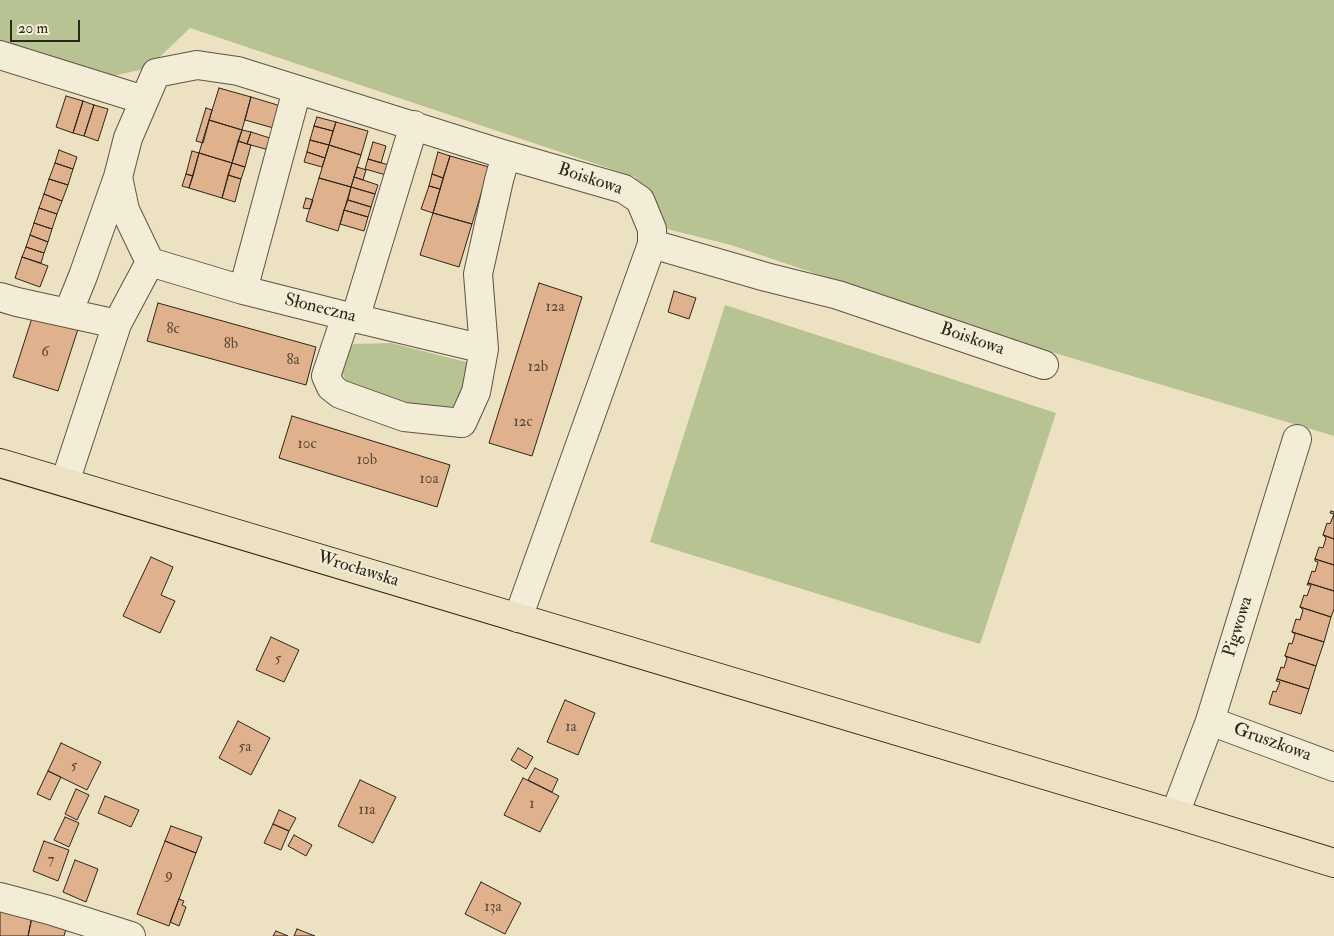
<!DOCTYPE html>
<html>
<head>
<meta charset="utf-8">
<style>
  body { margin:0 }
  #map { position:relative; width:1334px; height:936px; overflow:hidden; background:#ece1c1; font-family:"IM FELL Double Pica",serif }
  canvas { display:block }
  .scale { position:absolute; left:10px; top:20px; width:70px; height:22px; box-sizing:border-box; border:2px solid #2e251a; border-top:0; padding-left:6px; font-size:15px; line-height:18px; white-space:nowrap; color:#2e251a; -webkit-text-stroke:4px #f3ecd7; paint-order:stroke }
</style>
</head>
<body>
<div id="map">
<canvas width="1334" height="936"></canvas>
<div class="scale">20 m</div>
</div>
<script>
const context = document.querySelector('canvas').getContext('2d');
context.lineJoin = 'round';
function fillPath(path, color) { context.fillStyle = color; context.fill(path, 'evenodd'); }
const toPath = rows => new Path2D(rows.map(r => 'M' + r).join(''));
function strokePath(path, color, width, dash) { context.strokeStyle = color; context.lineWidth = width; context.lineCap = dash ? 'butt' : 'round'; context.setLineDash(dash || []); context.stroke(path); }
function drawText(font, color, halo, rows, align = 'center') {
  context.font = font + ' "IM FELL Double Pica",serif'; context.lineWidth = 4; context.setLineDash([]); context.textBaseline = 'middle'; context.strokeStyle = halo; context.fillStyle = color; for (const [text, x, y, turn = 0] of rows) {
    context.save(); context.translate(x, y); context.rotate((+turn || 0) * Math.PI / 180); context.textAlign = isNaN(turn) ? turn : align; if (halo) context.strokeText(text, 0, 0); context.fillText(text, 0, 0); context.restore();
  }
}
const green = toPath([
  [0,0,1334,0,1334,436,1021,343,731,245,663,228,635,177,190,28,148,68,95,80,0,49],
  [725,305,1056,413,980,644,650,542],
  [391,343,466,362,470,381,456,412,432,415,351,387,342,373,344,356,353,344]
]);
const building = toPath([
  [219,88,251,97,242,130,209,120,219,88],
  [66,96,83,101,73,133,56,127,66,96],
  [251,97,284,107,277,129,245,120,251,97],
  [83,101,94,105,84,136,73,133,83,101],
  [94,105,108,109,98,141,84,136,94,105],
  [206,108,212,110,203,143,196,141,206,108],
  [317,117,336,122,333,131,314,126,317,117],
  [209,120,242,130,232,163,199,153,209,120],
  [336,122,368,131,361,155,329,145,336,122],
  [314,126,333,131,329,145,310,140,314,126],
  [242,130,251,132,247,144,238,141,242,130],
  [251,132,273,139,269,150,247,144,251,132],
  [310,140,329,145,325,158,307,152,310,140],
  [238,141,251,145,245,167,232,163,238,141],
  [373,142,386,146,381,163,368,159,373,142],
  [329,145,361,155,351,187,319,178,329,145],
  [59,150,77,157,73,169,55,163,59,150],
  [192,151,199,153,193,176,186,174,192,151],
  [307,152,325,158,322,167,304,162,307,152],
  [438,152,450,156,443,178,432,174,438,152],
  [199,153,232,163,222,198,189,188,199,153],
  [450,156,489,167,472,224,433,213,450,156],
  [368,159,389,165,386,175,365,169,368,159],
  [55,163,73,169,68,185,49,179,55,163],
  [232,163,245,167,241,179,228,175,232,163],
  [357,167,366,170,363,180,354,177,357,167],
  [186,174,193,176,189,188,182,186,186,174],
  [432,174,443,178,440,189,429,186,432,174],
  [228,175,241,179,235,202,222,198,228,175],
  [354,177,378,185,375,194,351,187,354,177],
  [319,178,351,187,338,231,306,221,319,178],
  [49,179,68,185,62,201,44,194,49,179],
  [429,186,440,189,433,213,421,209,429,186],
  [351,187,375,194,371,207,348,200,351,187],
  [44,194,62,201,57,214,39,208,44,194],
  [306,198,313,200,310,209,303,208,306,198],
  [348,200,371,207,368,217,344,210,348,200],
  [39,208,57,214,52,229,34,223,39,208],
  [344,210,368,217,364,231,340,224,344,210],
  [433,213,472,224,459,267,420,255,433,213],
  [34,223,52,229,48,242,30,235,34,223],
  [30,235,48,242,44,253,26,247,30,235],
  [26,247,44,253,41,263,22,257,26,247],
  [22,257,48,266,40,287,15,278,22,257],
  [539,283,582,297,532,456,489,443,539,283],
  [674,291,696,298,689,319,668,312,674,291],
  [158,303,316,347,306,385,147,341,158,303],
  [33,315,78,329,58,391,13,377,33,315],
  [292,416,450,465,437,507,279,458,292,416],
  [1331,511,1334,512,1334,539,1323,535,1327,523,1330,524,1334,514,1330,513,1331,511],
  [1323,535,1334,539,1334,565,1315,559,1319,547,1323,548,1326,538,1323,535],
  [151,557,173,567,161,595,175,601,160,633,123,616,151,557],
  [1315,559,1334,565,1334,591,1308,583,1312,571,1315,572,1318,562,1315,561,1315,559],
  [1308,583,1334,591,1334,609,1331,617,1300,607,1304,595,1307,596,1311,585,1307,585,1308,583],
  [1300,607,1331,617,1324,642,1292,632,1296,619,1300,620,1303,610,1300,607],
  [1292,632,1324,642,1316,666,1285,656,1289,643,1292,644,1295,634,1292,632],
  [271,637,299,650,284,682,256,670,271,637],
  [1285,656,1316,666,1309,689,1277,679,1281,667,1284,668,1287,658,1285,656],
  [1277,679,1309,689,1301,714,1269,704,1273,691,1276,692,1280,682,1276,681,1277,679],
  [565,700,595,713,578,755,547,742,565,700],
  [238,721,270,738,251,775,219,758,238,721],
  [61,743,101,762,87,790,48,771,61,743],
  [518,748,533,757,526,769,511,760,518,748],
  [535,768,558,779,552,792,528,780,535,768],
  [48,771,61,777,50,800,37,794,48,771],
  [523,778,559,796,540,832,504,815,523,778],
  [360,780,396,797,373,843,338,826,360,780],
  [76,789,89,795,77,820,65,814,76,789],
  [105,796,139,810,131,827,98,813,105,796],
  [279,810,296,818,289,831,273,824,279,810],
  [65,817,79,823,69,847,54,840,65,817],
  [273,824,289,831,281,850,264,843,273,824],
  [171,826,202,837,196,853,165,841,171,826],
  [294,835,312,845,306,856,288,846,294,835],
  [44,841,69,850,58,881,33,871,44,841],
  [165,841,196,853,169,926,137,914,165,841],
  [75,860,98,869,86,902,63,892,75,860],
  [481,882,521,903,505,934,465,914,481,882],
  [179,899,184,901,182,905,186,907,179,926,170,922,179,899],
  [0,910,32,917,28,936,0,936,0,910],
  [32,917,67,926,64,936,28,936,32,917],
  [297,929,315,936,294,936,297,929],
  [276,931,288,936,273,936,276,931]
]);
const minor = toPath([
  [0,55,144,100],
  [652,244,766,277,838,295,1044,365],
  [150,262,125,210,118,177,128,138,156,73,197,65,238,71,506,155,624,189,640,200,652,229,652,244,518,618],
  [243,290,297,90],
  [0,297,17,302,117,324,150,262,243,290,346,316,484,349,478,274,499,180,506,155],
  [68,313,83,276,118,177],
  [346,316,326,376,331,387,340,394,404,417,462,423,476,392,484,349],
  [355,319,414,125],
  [65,482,117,324],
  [1210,721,1334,767],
  [1175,814,1210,721,1297,439],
  [0,897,49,910,131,936]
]);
const major = toPath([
  [0,463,1175,814,1334,863]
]);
const numberNames = [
  ["12a",555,308],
  ["8c",173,330],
  ["8b",231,345],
  ["6",45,353],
  ["8a",293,361],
  ["12b",538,368],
  ["12c",523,423],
  ["10c",307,445],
  ["10b",367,461],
  ["10a",429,480],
  ["5",278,660],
  ["1a",571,728],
  ["5a",245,748],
  ["5",74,767],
  ["1",532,805],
  ["11a",367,811],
  ["7",51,861],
  ["9",169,876],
  ["13a",493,908]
];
const streetNames = [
  ["Boiskowa",590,180,18],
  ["Słoneczna",320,309,14],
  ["Boiskowa",972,340,19],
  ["Wrocławska",358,570,17],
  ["Pigwowa",1239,627,-73],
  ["Gruszkowa",1272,743,20]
];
fillPath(green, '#b7c393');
fillPath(building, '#e0b18d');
strokePath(building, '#2e251a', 1);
strokePath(minor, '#5e5444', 30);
strokePath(major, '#2e251a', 30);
strokePath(minor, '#f3ecd7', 28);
strokePath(major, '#ece1c1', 28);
drawText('15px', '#5a4837', null, numberNames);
drawText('18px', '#2e251a', '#f3ecd7', streetNames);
</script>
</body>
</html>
